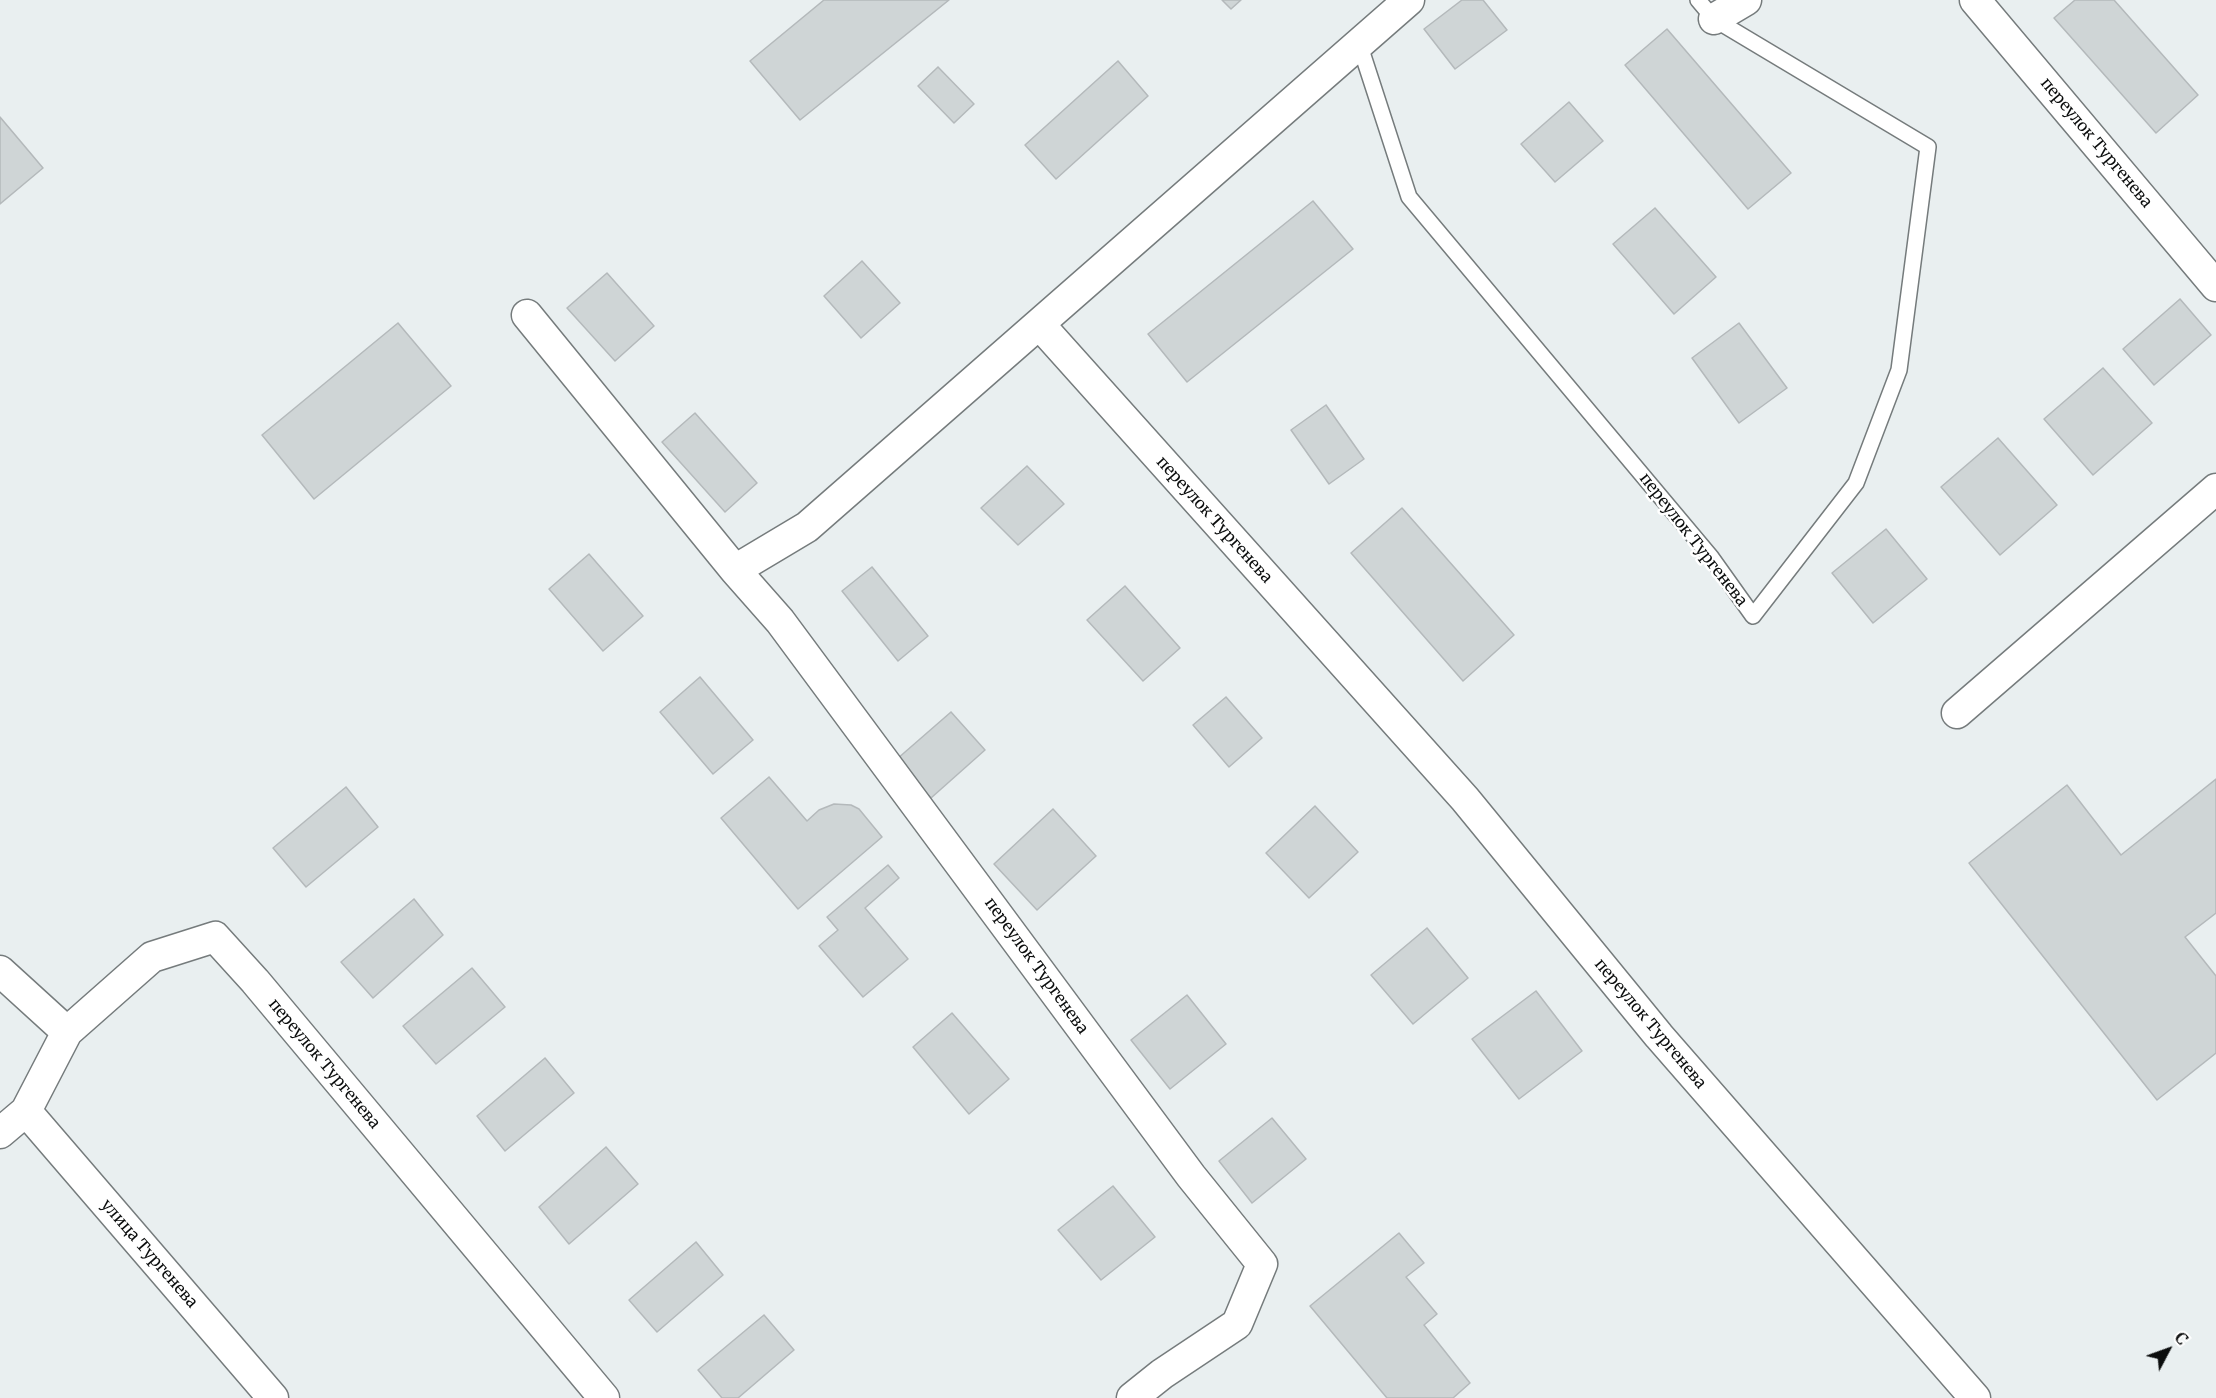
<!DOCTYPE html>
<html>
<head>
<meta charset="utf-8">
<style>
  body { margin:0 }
  #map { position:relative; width:2216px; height:1398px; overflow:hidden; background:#e9eff0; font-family:Merriweather,serif }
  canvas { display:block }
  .north { position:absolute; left:2138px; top:1320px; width:60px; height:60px; -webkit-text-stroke:4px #fff; paint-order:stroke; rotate:49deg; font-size:16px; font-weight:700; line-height:24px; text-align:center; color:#0b0d0d }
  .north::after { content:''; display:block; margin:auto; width:21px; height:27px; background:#0b0d0d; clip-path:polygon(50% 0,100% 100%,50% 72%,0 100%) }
</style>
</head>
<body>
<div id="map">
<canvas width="2216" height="1398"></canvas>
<div class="north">С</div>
</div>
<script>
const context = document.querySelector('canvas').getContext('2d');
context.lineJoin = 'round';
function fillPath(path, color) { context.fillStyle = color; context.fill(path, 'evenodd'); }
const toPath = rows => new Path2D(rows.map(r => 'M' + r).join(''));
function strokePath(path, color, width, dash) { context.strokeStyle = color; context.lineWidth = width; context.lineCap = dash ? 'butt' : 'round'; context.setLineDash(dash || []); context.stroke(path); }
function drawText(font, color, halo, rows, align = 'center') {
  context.font = font + ' Merriweather,serif'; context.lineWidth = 5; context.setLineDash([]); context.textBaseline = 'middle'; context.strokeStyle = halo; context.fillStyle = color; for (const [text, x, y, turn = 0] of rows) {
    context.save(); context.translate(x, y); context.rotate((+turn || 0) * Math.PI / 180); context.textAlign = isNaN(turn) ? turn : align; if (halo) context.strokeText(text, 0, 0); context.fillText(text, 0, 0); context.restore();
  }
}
const building = toPath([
  [824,0,949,0,800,120,750,61,824,0],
  [1222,0,1241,0,1231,9,1222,0],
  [1462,0,1483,0,1507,30,1455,69,1424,29,1462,0],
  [2075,0,2114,0,2198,95,2156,133,2054,18,2075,0],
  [1667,29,1791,173,1748,209,1625,65,1667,29],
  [1118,61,1148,96,1056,179,1025,145,1118,61],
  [938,67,974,104,954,123,918,86,938,67],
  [1569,102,1603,141,1555,182,1521,144,1569,102],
  [0,117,43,168,0,204,0,117],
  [1313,201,1353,249,1187,382,1148,334,1313,201],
  [1655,208,1716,277,1674,314,1613,244,1655,208],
  [862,261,900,303,861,338,824,296,862,261],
  [607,273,654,326,615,361,567,308,607,273],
  [2180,299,2211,335,2154,385,2123,349,2180,299],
  [398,323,451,386,314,499,262,435,398,323],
  [1739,323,1787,388,1739,423,1692,358,1739,323],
  [2103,368,2152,423,2093,475,2044,419,2103,368],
  [1326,405,1364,459,1329,484,1291,430,1326,405],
  [695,413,757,483,725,512,662,442,695,413],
  [1998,438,2057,505,2000,555,1941,487,1998,438],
  [1027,466,1064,504,1018,545,981,508,1027,466],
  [1402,508,1514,635,1463,681,1351,553,1402,508],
  [1886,529,1927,579,1873,623,1832,573,1886,529],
  [589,554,643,616,603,651,549,589,589,554],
  [872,567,928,636,898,661,842,591,872,567],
  [1125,586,1180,648,1143,681,1087,620,1125,586],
  [700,677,753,740,713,774,660,712,700,677],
  [1226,697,1262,738,1229,767,1193,725,1226,697],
  [951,712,985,750,931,798,897,759,951,712],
  [769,777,807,821,819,810,834,804,851,805,859,809,882,837,798,909,721,818,769,777],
  [2216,779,2216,913,2185,937,2216,976,2216,1053,2157,1100,1969,863,2067,785,2121,855,2216,779],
  [346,787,378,827,306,887,273,848,346,787],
  [1315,806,1358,852,1309,898,1266,853,1315,806],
  [1053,809,1096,856,1037,910,994,864,1053,809],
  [888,865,899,878,865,908,908,959,863,997,819,946,838,930,827,917,888,865],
  [414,899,443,935,373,998,341,962,414,899],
  [1427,928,1468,978,1413,1024,1371,975,1427,928],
  [472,968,505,1007,436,1064,403,1026,472,968],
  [1536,991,1582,1051,1519,1099,1472,1039,1536,991],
  [1187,995,1226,1044,1170,1089,1131,1040,1187,995],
  [952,1013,1009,1079,969,1114,913,1047,952,1013],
  [545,1058,574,1093,505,1151,477,1116,545,1058],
  [1272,1118,1306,1159,1252,1203,1219,1161,1272,1118],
  [606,1147,638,1184,569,1244,539,1207,606,1147],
  [1113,1186,1155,1237,1101,1280,1058,1230,1113,1186],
  [1399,1233,1424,1263,1406,1277,1437,1314,1424,1325,1470,1383,1453,1398,1387,1398,1310,1306,1399,1233],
  [696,1242,723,1275,657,1332,629,1300,696,1242],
  [764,1315,794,1350,738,1398,722,1398,698,1370,764,1315]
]);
const lane = toPath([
  [1359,43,1409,197,1711,557,1753,616,1856,483,1899,370,1928,147,1714,19,1698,0]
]);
const street = toPath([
  [1975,0,2216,286],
  [1714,19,1746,0],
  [527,315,735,570,780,621,1191,1176,1262,1264,1237,1324,1162,1374,1132,1398],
  [1040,325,1465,799,1659,1036,1975,1398],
  [735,570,807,527,1409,0],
  [1957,713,2216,489],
  [0,971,67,1032],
  [26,1111,273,1398],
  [0,1133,26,1111,67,1032,152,957,215,937,255,981,604,1398]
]);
const streetNames = [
  ["переулок Тургенева",2096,143,50],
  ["переулок Тургенева",1214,520,48],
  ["переулок Тургенева",1693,540,52],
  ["переулок Тургенева",1036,966,54],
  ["переулок Тургенева",1650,1024,50],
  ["переулок Тургенева",324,1064,50],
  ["улица Тургенева",149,1254,49]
];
fillPath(building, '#cfd5d6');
strokePath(building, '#b4b9bb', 1.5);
strokePath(lane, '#757b7c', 18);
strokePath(street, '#757b7c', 33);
strokePath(lane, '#fff', 15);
strokePath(street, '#fff', 30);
drawText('16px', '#0b0d0d', '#fff', streetNames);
</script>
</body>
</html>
